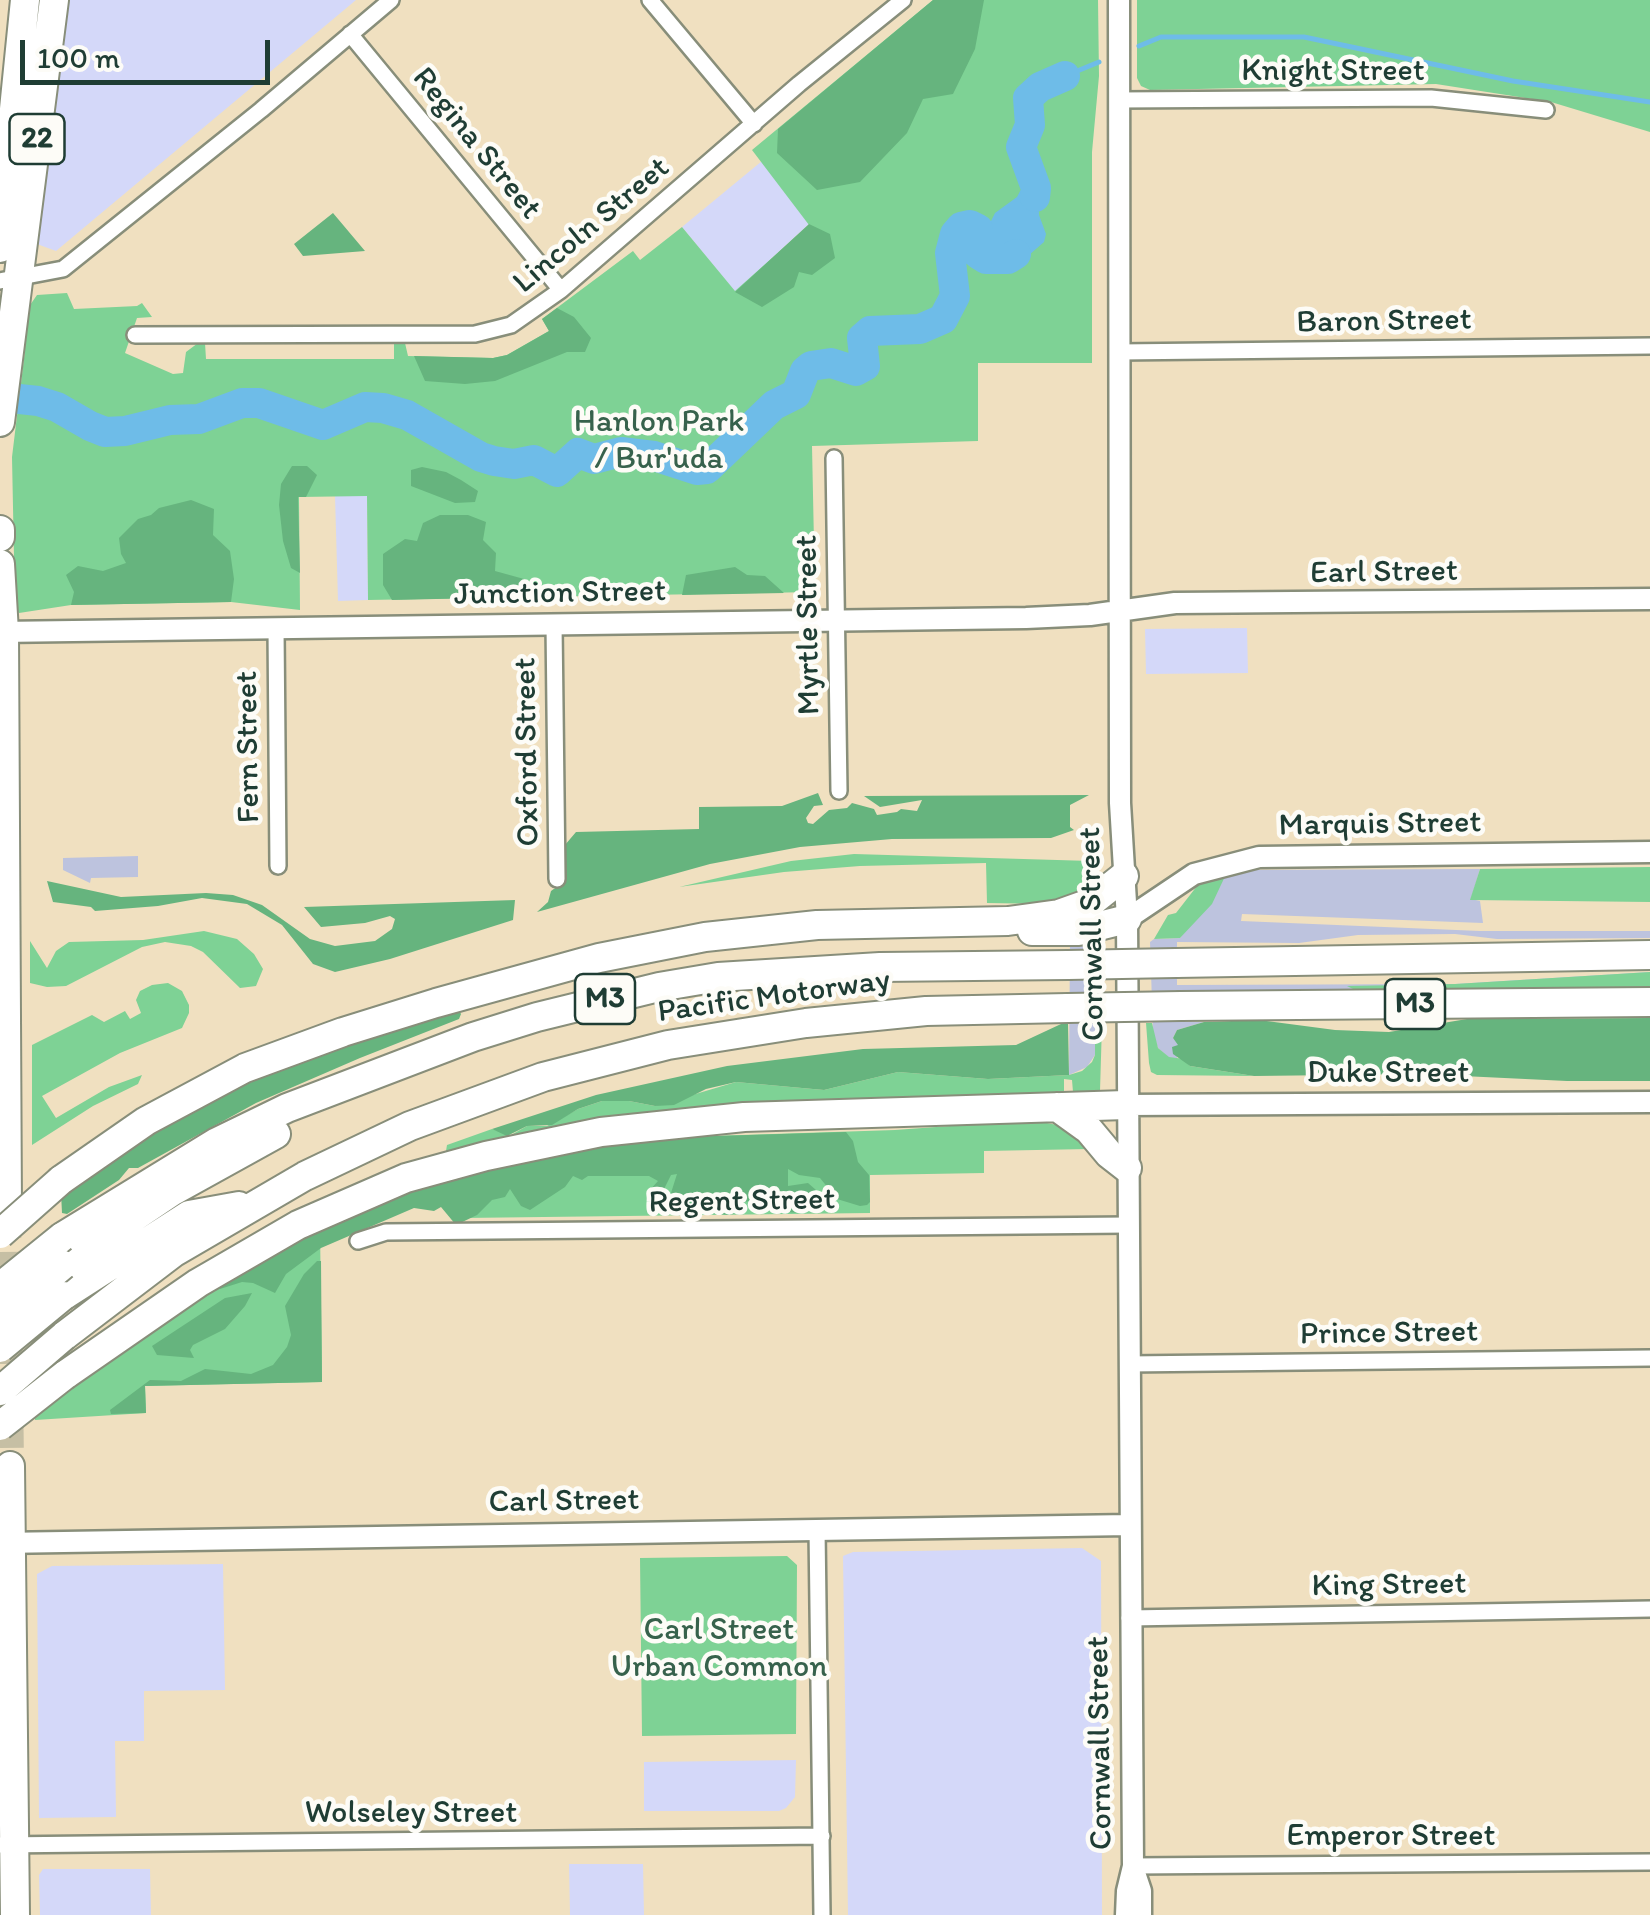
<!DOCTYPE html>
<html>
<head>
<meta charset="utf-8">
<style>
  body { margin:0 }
  #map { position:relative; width:1650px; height:1915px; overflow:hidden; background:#f0e0c0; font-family:Itim,sans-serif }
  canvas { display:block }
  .scale { position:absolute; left:20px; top:40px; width:250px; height:45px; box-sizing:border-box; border:5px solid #1f3d34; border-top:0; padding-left:12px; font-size:30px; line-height:35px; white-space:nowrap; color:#1f3d34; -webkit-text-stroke:8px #fdfcf7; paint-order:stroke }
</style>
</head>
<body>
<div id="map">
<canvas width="1650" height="1915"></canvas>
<div class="scale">100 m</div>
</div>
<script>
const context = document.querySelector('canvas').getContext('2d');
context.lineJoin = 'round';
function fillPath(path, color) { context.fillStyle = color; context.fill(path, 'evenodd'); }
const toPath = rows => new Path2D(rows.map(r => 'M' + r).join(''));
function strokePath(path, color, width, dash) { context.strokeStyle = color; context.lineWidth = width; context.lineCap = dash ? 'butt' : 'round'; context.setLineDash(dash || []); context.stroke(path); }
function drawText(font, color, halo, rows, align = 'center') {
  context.font = font + ' Itim,sans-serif'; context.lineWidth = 9; context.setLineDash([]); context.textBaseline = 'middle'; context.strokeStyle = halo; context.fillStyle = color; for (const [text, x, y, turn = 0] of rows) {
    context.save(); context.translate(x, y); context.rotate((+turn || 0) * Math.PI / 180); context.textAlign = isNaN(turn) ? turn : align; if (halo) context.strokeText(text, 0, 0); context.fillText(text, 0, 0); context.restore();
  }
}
const built = toPath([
  [66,0,356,0,56,251,37,244],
  [762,161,809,224,735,292,682,227],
  [335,496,367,496,368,600,338,601],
  [1247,628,1248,673,1146,674,1145,629],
  [1082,1548,1101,1561,1102,1915,848,1915,843,1556,853,1552],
  [223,1564,225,1690,144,1691,144,1741,115,1741,116,1817,39,1818,37,1574,52,1566],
  [796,1760,795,1797,786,1808,779,1811,644,1811,644,1762],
  [569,1864,643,1864,644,1915,570,1915],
  [43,1869,150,1869,151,1915,40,1915,39,1875]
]);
const industrial = toPath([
  [138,856,138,877,91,878,90,883,63,870,63,858],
  [1480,869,1471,899,1480,901,1483,923,1242,914,1241,921,1480,931,1650,931,1650,938,1497,939,1455,934,1358,935,1299,943,1177,942,1177,985,1455,984,1650,972,1650,987,1181,991,1181,1022,1204,1022,1177,1030,1173,1038,1179,1044,1177,1058,1184,1059,1169,1058,1158,1048,1153,1033,1150,942,1154,939,1180,938,1228,870],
  [1095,936,1095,1055,1087,1067,1069,1075,1070,938]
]);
const green = toPath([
  [933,0,1098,0,1099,76,1092,152,1092,363,978,363,978,441,812,446,815,592,368,600,367,496,299,497,300,610,231,602,71,605,19,613,15,608,12,457,25,350,22,344,28,308,37,295,67,293,74,309,137,306,142,303,152,317,137,318,125,353,173,374,183,373,186,352,198,343,205,343,206,359,394,359,394,343,405,343,408,356,493,358,507,355,549,331,542,319,633,251,640,260,682,227,735,291,809,225,752,150],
  [1137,0,1650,0,1650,132,1551,102,1436,84,1150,90,1141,86,1137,78],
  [854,854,1091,861,1091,877,1074,895,1046,904,987,903,986,863,860,866,784,872,679,887,791,861],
  [1650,867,1650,902,1470,900,1480,869],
  [1228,870,1212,904,1180,938,1154,939,1168,915,1176,913,1197,886],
  [204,931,237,939,254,954,263,969,256,986,240,988,203,952,191,946,165,942,142,947,66,986,47,987,30,983,30,941,47,968,56,951,69,942,143,940],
  [1650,972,1650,987,1355,990,1347,986,1455,984],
  [168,983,182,991,189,1005,189,1013,182,1028,120,1053,42,1096,56,1118,109,1087,142,1075,138,1084,93,1106,32,1145,32,1045,92,1015,104,1022,125,1011,130,1019,141,1013,136,1000,140,991,152,985],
  [1146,1023,1152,1023,1158,1048,1169,1057,1184,1059,1190,1066,1254,1076,1157,1075,1151,1072,1149,1063],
  [1095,1024,1102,1024,1100,1091,1073,1092,1072,1080,1064,1079,1064,1092,847,1102,447,1154,446,1151,447,1145,492,1129,511,1135,527,1126,547,1126,578,1109,602,1101,629,1101,655,1106,736,1082,824,1090,898,1072,988,1079,1069,1075,1082,1071,1092,1062,1095,1055],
  [1032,1120,1067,1127,1089,1149,984,1151,984,1173,870,1175,870,1213,462,1218,573,1149,651,1138,895,1130],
  [320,1228,322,1382,145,1386,146,1413,35,1420,35,1414,65,1391,221,1283],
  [787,1556,797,1565,796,1734,642,1736,640,1558]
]);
const forest = toPath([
  [933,0,984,0,975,49,953,94,923,99,907,133,860,182,817,190,777,153,778,129],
  [333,213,365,251,303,256,294,244],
  [809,224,830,234,835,258,812,275,799,272,794,287,762,307,735,292],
  [557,308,574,317,591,338,585,352,567,352,495,381,465,384,425,381,414,356,493,358,507,355,549,331,542,319],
  [292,466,307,466,317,475,306,497,298,497,300,573,291,568,283,541,279,505,281,484],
  [422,467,446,472,461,480,478,491,475,502,455,503,411,486,411,470],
  [191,500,214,509,213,535,230,551,234,579,231,602,71,605,74,592,66,575,78,566,103,571,126,563,121,554,119,538,138,519,151,515,159,508],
  [440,515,468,515,486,522,483,540,496,553,495,571,524,579,523,597,392,600,383,585,383,554,405,539,417,541,423,523],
  [735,567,747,575,765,576,784,593,682,595,686,575],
  [818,793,823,805,814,806,806,818,808,823,813,824,829,810,847,808,852,803,874,809,877,815,897,812,901,809,917,811,922,800,880,807,864,796,1089,795,1070,805,1070,827,1074,830,1051,838,892,839,800,847,710,864,537,912,548,902,551,891,558,886,559,852,576,832,699,829,699,807,782,806],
  [47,881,121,897,206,893,233,895,262,905,310,939,335,946,375,941,392,929,395,919,390,916,365,923,321,927,304,907,515,900,513,920,390,959,335,972,313,964,282,925,247,904,202,898,158,906,95,911,91,907,53,902],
  [458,1009,461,1014,459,1019,360,1058,256,1103,138,1168,129,1168,119,1180,67,1214,62,1213,61,1193,126,1146,204,1103,342,1042],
  [1650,1018,1650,1081,1567,1081,1421,1074,1254,1076,1190,1066,1173,1054,1172,1047,1178,1045,1173,1038,1177,1030,1204,1022,1259,1020,1335,1030,1389,1032,1467,1019],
  [1061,1024,1068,1024,1069,1075,988,1079,898,1072,824,1090,736,1082,706,1089,674,1105,655,1106,629,1101,602,1101,578,1109,552,1125,527,1126,507,1136,492,1129,596,1095,727,1066,863,1049,1016,1045],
  [846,1132,853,1141,858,1162,869,1175,870,1202,867,1205,860,1206,837,1199,820,1178,799,1175,788,1169,788,1186,808,1183,816,1190,816,1197,803,1213,783,1212,754,1200,745,1202,738,1212,730,1215,705,1213,694,1205,674,1209,671,1193,677,1174,671,1175,663,1191,654,1195,649,1191,658,1181,649,1176,588,1176,582,1180,573,1176,565,1187,530,1210,521,1206,510,1189,505,1197,492,1200,477,1215,456,1225,441,1207,434,1211,414,1208,321,1248,286,1274,275,1293,253,1283,242,1282,220,1289,221,1283,286,1245,358,1210,437,1180,573,1149,651,1138],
  [317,1261,321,1261,322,1382,145,1386,146,1413,111,1414,110,1410,150,1380,181,1381,205,1369,251,1374,273,1365,287,1347,291,1335,285,1306,304,1274],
  [252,1293,245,1306,225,1329,193,1345,190,1350,194,1358,157,1355,152,1346,225,1298]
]);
const water = toPath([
  [1023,158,1038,184,1039,215,1046,234,1044,242,1021,262,1002,266,983,261,978,254,989,246,989,225,995,213,1017,197,1026,180]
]);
const stream = toPath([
  [1139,46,1161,37,1304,37,1513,81,1650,102],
  [1065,76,1099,62]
]);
const river = toPath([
  [1035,197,1036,188,1021,147,1030,125,1028,98,1040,87,1065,76],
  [0,397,38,401,57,407,90,426,105,432,125,431,170,420,199,419,242,403,259,403,323,425,365,407,383,408,407,415,481,457,494,461,514,464,534,460,557,472,578,453,594,459,621,452,654,456,697,470,707,469,774,405,796,394,805,371,811,366,831,363,856,371,865,366,862,338,870,331,920,329,943,319,955,296,950,253,955,234,961,227,970,225,978,229,978,254,986,259,1008,259,1016,254]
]);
const highwayTunnel = toPath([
  [7,1210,10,1466]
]);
const street = toPath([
  [650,0,754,124],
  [350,34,561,290],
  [1119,100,1431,98,1546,110],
  [0,281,63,269,261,110,391,0],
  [135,335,475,334,511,325,561,290,799,84,903,0],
  [1119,352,1650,346],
  [834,458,839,791],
  [554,624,557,879],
  [276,628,278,866],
  [358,1241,386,1232,1128,1225],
  [1128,1364,1650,1358],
  [817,1529,822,1915],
  [1129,1618,1650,1609],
  [0,1845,822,1836],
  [1133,1866,1650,1862]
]);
const secondary = toPath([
  [1119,0,1120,803,1127,919,1133,1866,1127,1891,1126,1915],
  [0,632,1026,618,1090,615,1175,603,1650,599],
  [1127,919,1194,874,1259,857,1650,852],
  [1126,1105,1650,1102],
  [1,1543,1129,1525],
  [1135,1873,1141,1891,1141,1915]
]);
const highway = toPath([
  [0,248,25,0],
  [0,422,54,0],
  [0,530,0,537],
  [0,564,4,632,7,1208],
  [1032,931,1079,931,1127,919],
  [1176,963,1650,955],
  [1181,1006,1650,1002],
  [1057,1107,1089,1130,1109,1154,1127,1168],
  [61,1180,146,1121,245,1068,343,1032,436,1003,599,958,705,937,817,925,1008,921,1059,914,1090,903,1124,876],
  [62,1237,217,1142,287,1108,473,1037,537,1017,659,987,718,977,880,967,1068,965],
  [63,1265,173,1191,276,1134],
  [63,1296,189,1215,239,1206],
  [64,1336,173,1253,305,1176,410,1126,543,1077,668,1045,806,1023,926,1011,1068,1008],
  [65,1375,198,1283,298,1225,406,1178,486,1156,601,1132,744,1117,1126,1105],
  [10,1466,15,1915]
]);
const highwayBridge = toPath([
  [1068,965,1176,963],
  [1068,1008,1181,1006],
  [0,1234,61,1180],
  [0,1287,62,1237],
  [0,1318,63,1265],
  [0,1348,63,1296],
  [0,1391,64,1336],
  [0,1426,65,1375]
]);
const shields = [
  [37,139,55],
  [605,999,60],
  [1415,1004,60]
];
const shieldNames = [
  ["22",37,139],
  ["M3",605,999],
  ["M3",1415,1004]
];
const streetNames = [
  ["Knight Street",1333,72],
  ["Regina Street",476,144,51],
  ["Lincoln Street",592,226,-40],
  ["Baron Street",1384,322,-1],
  ["Earl Street",1384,573,-1],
  ["Junction Street",560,594,-1],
  ["Myrtle Street",809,625,-91],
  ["Fern Street",249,747,-91],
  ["Oxford Street",528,752,-91],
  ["Marquis Street",1380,825,-1],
  ["Cornwall Street",1093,934,-91],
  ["Pacific Motorway",774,997,-8],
  ["Duke Street",1388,1074],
  ["Regent Street",742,1202,-1],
  ["Prince Street",1389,1334,-1],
  ["Carl Street",564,1502,-1],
  ["King Street",1389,1586,-1],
  ["Cornwall Street",1101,1743,-91],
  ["Wolseley Street",411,1814],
  ["Emperor Street",1391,1837]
];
const parkNames = [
  ["Hanlon Park",659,423],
  ["/ Bur'uda",659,460],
  ["Carl Street",719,1631],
  ["Urban Common",719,1668]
];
fillPath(built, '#d4d8f9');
fillPath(industrial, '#bdc3de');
fillPath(green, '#7ed295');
fillPath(forest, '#66b47e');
fillPath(water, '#6ebce8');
strokePath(stream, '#6ebce8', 5);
strokePath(river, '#6ebce8', 30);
strokePath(highwayTunnel, '#c6bfa4', 28, [28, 14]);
strokePath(street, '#888e7a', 20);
strokePath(secondary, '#888e7a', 25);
strokePath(highway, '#888e7a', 32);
strokePath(street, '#fff', 15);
strokePath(secondary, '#fff', 20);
strokePath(highway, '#fff', 28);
strokePath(highwayBridge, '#888e7a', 32, []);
strokePath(highwayBridge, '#fff', 28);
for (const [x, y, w] of shields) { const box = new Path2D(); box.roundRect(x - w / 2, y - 25, w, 50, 8); context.fillStyle = '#fdfcf7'; context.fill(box); strokePath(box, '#1f3d34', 2.5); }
drawText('bold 30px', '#1f3d34', null, shieldNames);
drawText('32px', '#1f3d34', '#fdfcf7', streetNames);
drawText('32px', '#37624c', '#fdfcf7', parkNames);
</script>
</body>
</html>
